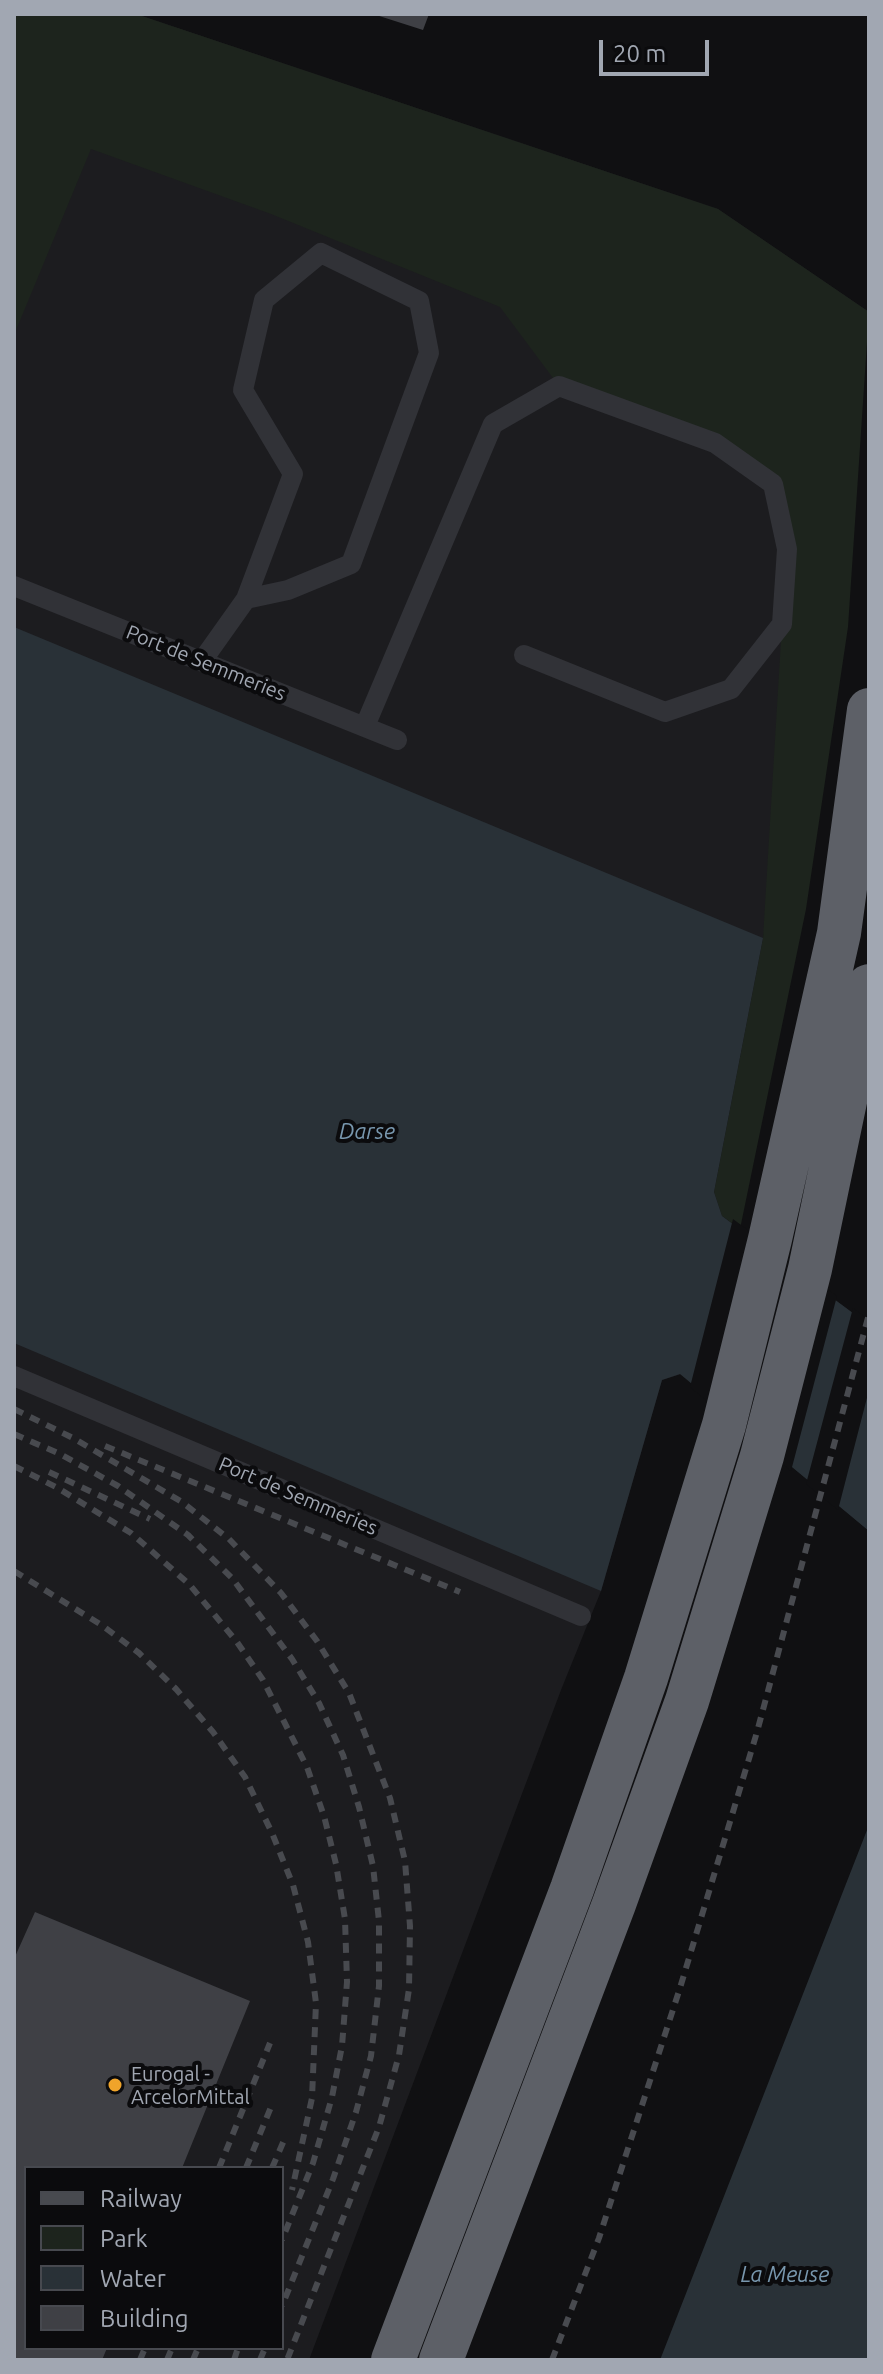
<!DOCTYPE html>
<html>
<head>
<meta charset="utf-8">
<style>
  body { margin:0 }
  #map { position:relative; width:883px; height:2374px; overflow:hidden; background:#101012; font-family:Ubuntu,sans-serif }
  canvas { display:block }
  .frame { position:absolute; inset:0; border:16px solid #a1a7b2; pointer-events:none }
  .legend { position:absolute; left:24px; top:2166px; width:260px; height:184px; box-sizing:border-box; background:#0b0b0d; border:2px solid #47494f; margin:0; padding:10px 14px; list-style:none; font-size:24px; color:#a1a7b2 }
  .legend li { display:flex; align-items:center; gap:16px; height:40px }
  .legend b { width:40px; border:2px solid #47494f }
  .scale { position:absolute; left:599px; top:40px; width:110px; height:36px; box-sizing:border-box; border:4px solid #a1a7b2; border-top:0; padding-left:10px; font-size:24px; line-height:28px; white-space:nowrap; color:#a1a7b2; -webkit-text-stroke:6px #0b0b0d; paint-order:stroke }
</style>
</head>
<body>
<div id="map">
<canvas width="883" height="2374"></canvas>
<div class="frame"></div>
<ul class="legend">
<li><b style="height:10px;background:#484a4f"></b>Railway</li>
<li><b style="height:22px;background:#1d241d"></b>Park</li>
<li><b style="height:22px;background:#293137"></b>Water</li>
<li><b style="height:22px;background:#3f4045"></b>Building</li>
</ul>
<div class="scale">20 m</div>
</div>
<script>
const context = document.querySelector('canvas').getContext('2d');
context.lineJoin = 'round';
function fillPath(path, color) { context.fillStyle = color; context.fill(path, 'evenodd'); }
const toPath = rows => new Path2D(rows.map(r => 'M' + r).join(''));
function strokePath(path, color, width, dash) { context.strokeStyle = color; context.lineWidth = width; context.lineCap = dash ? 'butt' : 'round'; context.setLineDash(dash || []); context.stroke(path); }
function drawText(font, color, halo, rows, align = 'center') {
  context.font = font + ' Ubuntu,sans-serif'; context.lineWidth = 8; context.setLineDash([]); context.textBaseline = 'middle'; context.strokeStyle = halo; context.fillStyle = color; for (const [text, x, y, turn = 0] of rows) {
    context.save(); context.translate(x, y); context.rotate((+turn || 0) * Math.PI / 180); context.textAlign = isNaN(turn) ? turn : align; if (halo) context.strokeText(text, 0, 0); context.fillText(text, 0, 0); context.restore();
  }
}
const built = toPath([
  [14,14,136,14,718,209,869,312,763,938,714,1192,722,1216,869,1325,869,1531,681,1374,662,1380,601,1591,561,1690,309,2360,14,2360],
  [26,2168,282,2168,282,2348,26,2348]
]);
const green = toPath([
  [14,14,136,14,718,209,869,312,848,627,806,909,740,1229,722,1216,714,1192,763,938,782,624,773,484,715,443,559,386,500,307,271,214,91,149,14,335]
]);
const water = toPath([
  [14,627,763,938,714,1192,722,1216,869,1325,869,1531,680,1374,662,1380,601,1591,14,1343],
  [869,1825,869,2360,660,2360]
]);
const pier = toPath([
  [733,1219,837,1296,791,1471,690,1387],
  [853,1308,869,1320,869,1390,838,1510,806,1484]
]);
const building = toPath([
  [373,14,429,14,423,30],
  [35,1912,250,2001,182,2168,26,2168,26,2348,107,2348,102,2360,14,2360,14,1959]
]);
const lane = toPath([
  [14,586,397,740],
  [202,661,246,599,288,590,351,564,429,353,419,301,321,253,264,300,243,390,293,474,246,599],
  [365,726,493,424,559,386,715,443,773,484,787,549,782,624,731,689,665,712,524,655],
  [14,1376,581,1616]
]);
const highway = toPath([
  [393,2360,572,1889,646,1678,724,1425,770,1239,839,933,869,710],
  [441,2360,614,1904,687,1701,762,1456,810,1269,869,986]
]);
const rail = toPath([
  [14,1409,73,1438,182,1502,229,1539,281,1593,317,1641,349,1693,390,1798,405,1861,410,1926,409,1989,399,2055,379,2127,287,2360],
  [14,1434,60,1454,118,1486,188,1535,232,1578,292,1659,319,1703,343,1755,359,1807,373,1866,379,1921,379,1986,371,2056,356,2112,333,2179,282,2306],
  [105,1446,460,1592],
  [14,1466,56,1487,131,1533,189,1584,237,1642,263,1680,307,1767,324,1816,336,1864,345,1919,347,1982,342,2046,332,2097,313,2163,282,2240],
  [49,1472,150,1519],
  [14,1571,103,1626,139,1653,176,1689,213,1732,245,1777,272,1833,293,1885,308,1942,316,2003,312,2098,292,2190],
  [219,2168,270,2043],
  [246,2168,273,2102],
  [272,2168,285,2138],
  [140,2360,145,2348],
  [167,2360,172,2348],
  [193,2360,198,2348],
  [234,2360,238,2348],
  [260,2360,265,2348],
  [552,2360,599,2238,680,1988,757,1732,869,1314]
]);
const markers = [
  [115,2085,8,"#f0a42a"]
];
const streetNames = [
  ["Port de Semmeries",206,663,22],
  ["Port de Semmeries",298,1496,23]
];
const poiNames = [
  ["Eurogal -",131,2074],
  ["ArcelorMittal",131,2097]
];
const waterNames = [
  ["Darse",367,1132],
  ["La Meuse",785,2275]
];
fillPath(built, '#1c1c1f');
fillPath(green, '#1d241d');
fillPath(water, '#293137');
fillPath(pier, '#101012');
fillPath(building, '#3f4045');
strokePath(lane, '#313237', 20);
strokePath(highway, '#5d6067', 44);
strokePath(rail, '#484a4f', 6, [10, 8]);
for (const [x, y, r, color] of markers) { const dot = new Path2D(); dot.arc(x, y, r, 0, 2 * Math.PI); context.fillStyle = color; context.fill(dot); strokePath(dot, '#0b0b0d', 3); }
drawText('20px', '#a1a7b2', '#0b0b0d', streetNames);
drawText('20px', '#a1a7b2', '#0b0b0d', poiNames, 'left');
drawText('italic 22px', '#7897ae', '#0b0b0d', waterNames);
</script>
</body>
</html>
